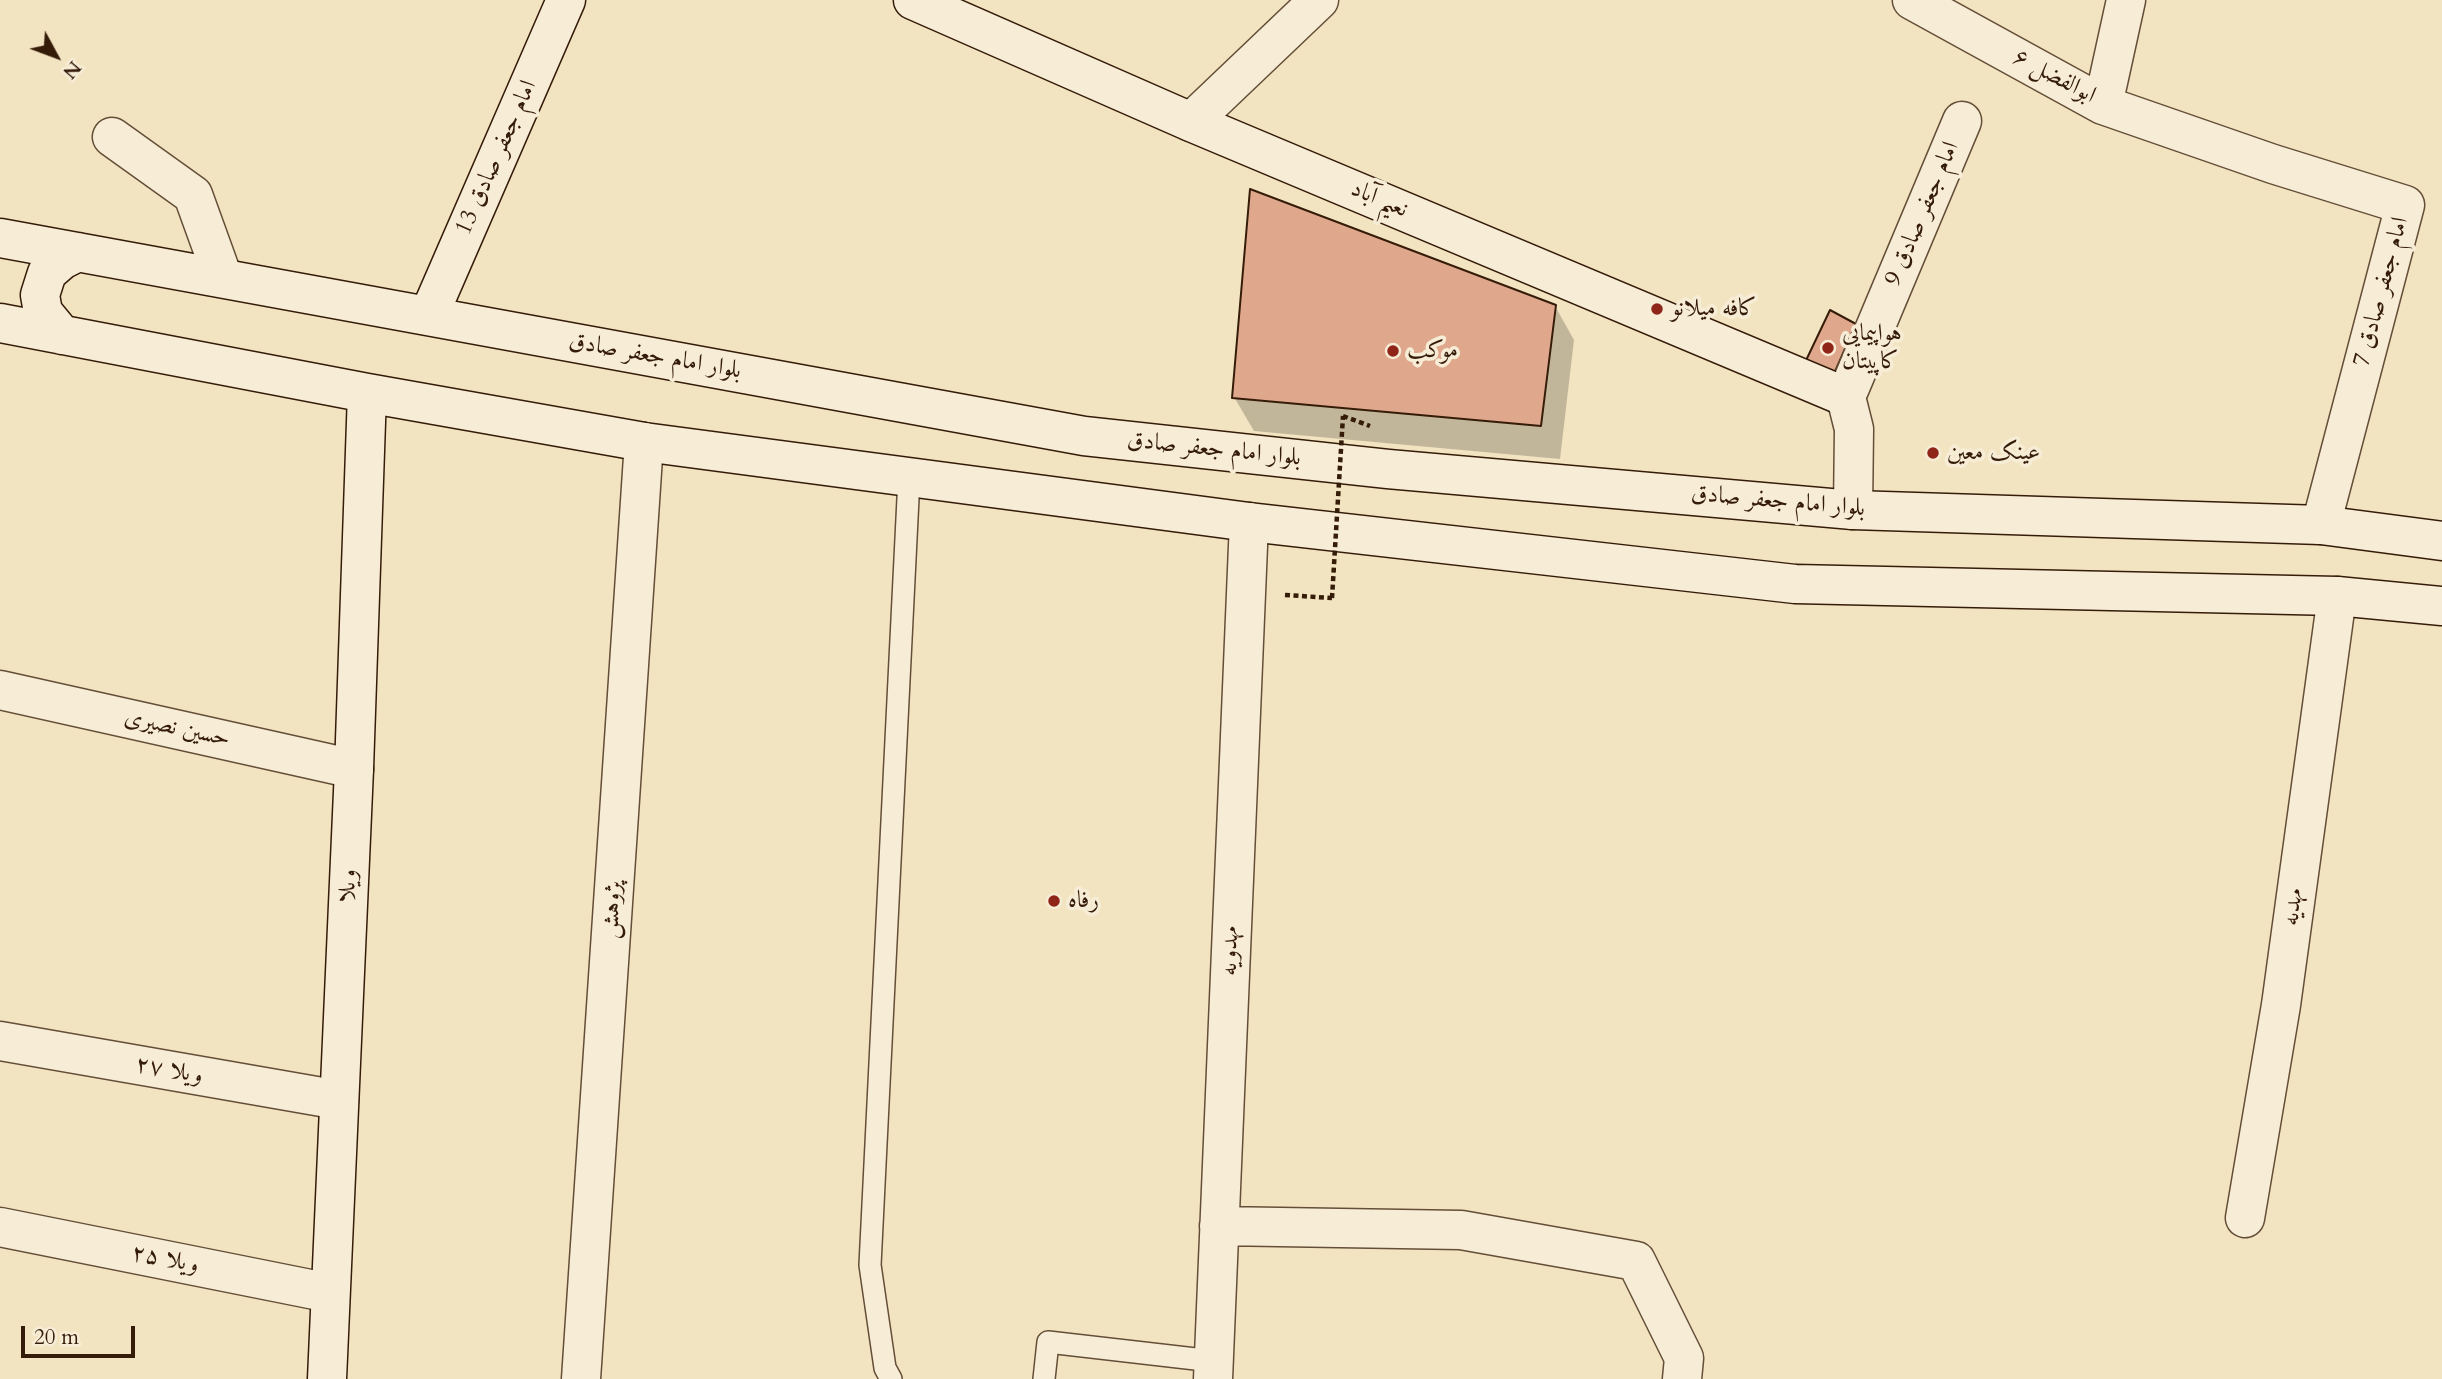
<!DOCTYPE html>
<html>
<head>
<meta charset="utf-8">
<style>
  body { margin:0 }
  #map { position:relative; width:2442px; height:1379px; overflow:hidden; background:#f3e4c1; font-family:Cardo,serif }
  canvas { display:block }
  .north { position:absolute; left:21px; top:21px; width:70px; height:70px; -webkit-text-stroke:5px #f7edd7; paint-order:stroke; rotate:131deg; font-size:19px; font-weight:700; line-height:28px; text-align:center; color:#351c09 }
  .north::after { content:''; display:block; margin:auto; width:24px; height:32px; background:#351c09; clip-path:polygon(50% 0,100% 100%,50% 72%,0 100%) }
  .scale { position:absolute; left:21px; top:1326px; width:114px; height:32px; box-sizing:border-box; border:4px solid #351c09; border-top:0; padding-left:9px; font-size:21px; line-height:24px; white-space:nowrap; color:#351c09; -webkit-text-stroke:5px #f7edd7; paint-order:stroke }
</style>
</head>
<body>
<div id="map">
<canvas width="2442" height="1379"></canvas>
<div class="north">N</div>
<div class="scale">20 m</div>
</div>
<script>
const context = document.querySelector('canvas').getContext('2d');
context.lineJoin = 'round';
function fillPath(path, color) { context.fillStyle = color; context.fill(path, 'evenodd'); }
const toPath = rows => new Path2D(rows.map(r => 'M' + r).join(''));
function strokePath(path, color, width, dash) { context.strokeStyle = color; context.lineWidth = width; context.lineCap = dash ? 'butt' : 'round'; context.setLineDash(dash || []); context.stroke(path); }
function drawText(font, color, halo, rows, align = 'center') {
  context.font = font + ' Cardo,Amiri,serif'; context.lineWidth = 7; context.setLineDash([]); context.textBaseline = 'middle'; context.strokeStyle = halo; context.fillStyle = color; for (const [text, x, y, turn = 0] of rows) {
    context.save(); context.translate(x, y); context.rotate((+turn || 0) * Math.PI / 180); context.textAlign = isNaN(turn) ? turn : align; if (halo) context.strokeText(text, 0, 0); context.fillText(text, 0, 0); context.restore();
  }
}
const shadow = toPath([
  [1555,306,1574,340,1560,459,1254,431,1234,397]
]);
const building = toPath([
  [1250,189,1556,305,1541,426,1232,398,1250,189],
  [1830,310,1856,324,1830,383,1800,373,1830,310]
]);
const path = toPath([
  [1343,416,1370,426],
  [1285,595,1332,598]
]);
const lane = toPath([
  [891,1379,885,1368,870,1265,909,478],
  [1044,1379,1048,1342,1213,1361]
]);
const street = toPath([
  [1912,0,2103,105,2273,164,2405,205,2321,525],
  [2103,105,2126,0],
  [1191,122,1319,0],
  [112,137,193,195,223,278],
  [1853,510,1854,429,1846,397,1962,121],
  [0,690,354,769],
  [0,1041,339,1100],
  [2245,1218,2281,1005,2337,596],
  [1219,1226,1461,1230,1636,1261,1684,1358,1682,1379],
  [0,1227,330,1293],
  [581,1379,644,442],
  [1213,1379,1249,522]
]);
const secondary = toPath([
  [913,0,1191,122,1846,397],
  [0,238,1084,436,1388,469,1853,510,2321,525,2442,541],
  [429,315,566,0],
  [0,323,367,393,644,442,1249,522,1795,584,2337,596,2442,606],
  [62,335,43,312,40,295,47,273,62,260,78,252],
  [327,1379,354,769,367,393]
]);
const pathBridge = toPath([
  [1332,598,1343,416]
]);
const markers = [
  [1657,309,7,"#8f2418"],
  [1828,348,7,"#8f2418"],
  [1393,351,7,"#8f2418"],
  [1933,453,7,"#8f2418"],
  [1054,901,7,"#8f2418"]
];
const streetNames = [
  ["ابوالفضل ۶",2054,77,28],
  ["امام جعفر صادق 13",497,158,-66],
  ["نعیم آباد",1379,200,23],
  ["امام جعفر صادق 9",1923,214,-67],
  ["امام جعفر صادق 7",2382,292,-75],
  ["بلوار امام جعفر صادق",655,357,10],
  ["بلوار امام جعفر صادق",1214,450,6],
  ["بلوار امام جعفر صادق",1778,502,5],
  ["حسین نصیری",177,729,12],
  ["ویلا",349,886,-87],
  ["مهديه",2294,907,-82],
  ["پژوهش",613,910,-86],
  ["مهدویه",1231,951,-88],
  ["ویلا ۲۷",169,1071,10],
  ["ویلا ۲۵",165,1260,11]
];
const poiNames = [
  ["کافه میلانو",1671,309],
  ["هواپیمایی",1842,334],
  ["کاپیتان",1842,362],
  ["موکب",1407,351],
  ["عینک معین",1947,453],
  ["رفاه",1068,901]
];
fillPath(shadow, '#0003');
fillPath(building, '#dfa78b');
strokePath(building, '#351c09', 2);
strokePath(lane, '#644e37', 24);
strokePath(street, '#644e37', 41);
strokePath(secondary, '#351c09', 41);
strokePath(path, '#351c09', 4.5, [5, 3.5]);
strokePath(lane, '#f7edd7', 21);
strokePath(street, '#f7edd7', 38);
strokePath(secondary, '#f7edd7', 38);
strokePath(pathBridge, '#351c09', 4.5, [5, 3.5]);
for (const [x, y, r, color] of markers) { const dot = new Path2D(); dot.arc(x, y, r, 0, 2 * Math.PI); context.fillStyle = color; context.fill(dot); strokePath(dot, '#f7edd7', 2.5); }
drawText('24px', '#351c09', '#f7edd7', streetNames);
drawText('24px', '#351c09', '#f7edd7', poiNames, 'left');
</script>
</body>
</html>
